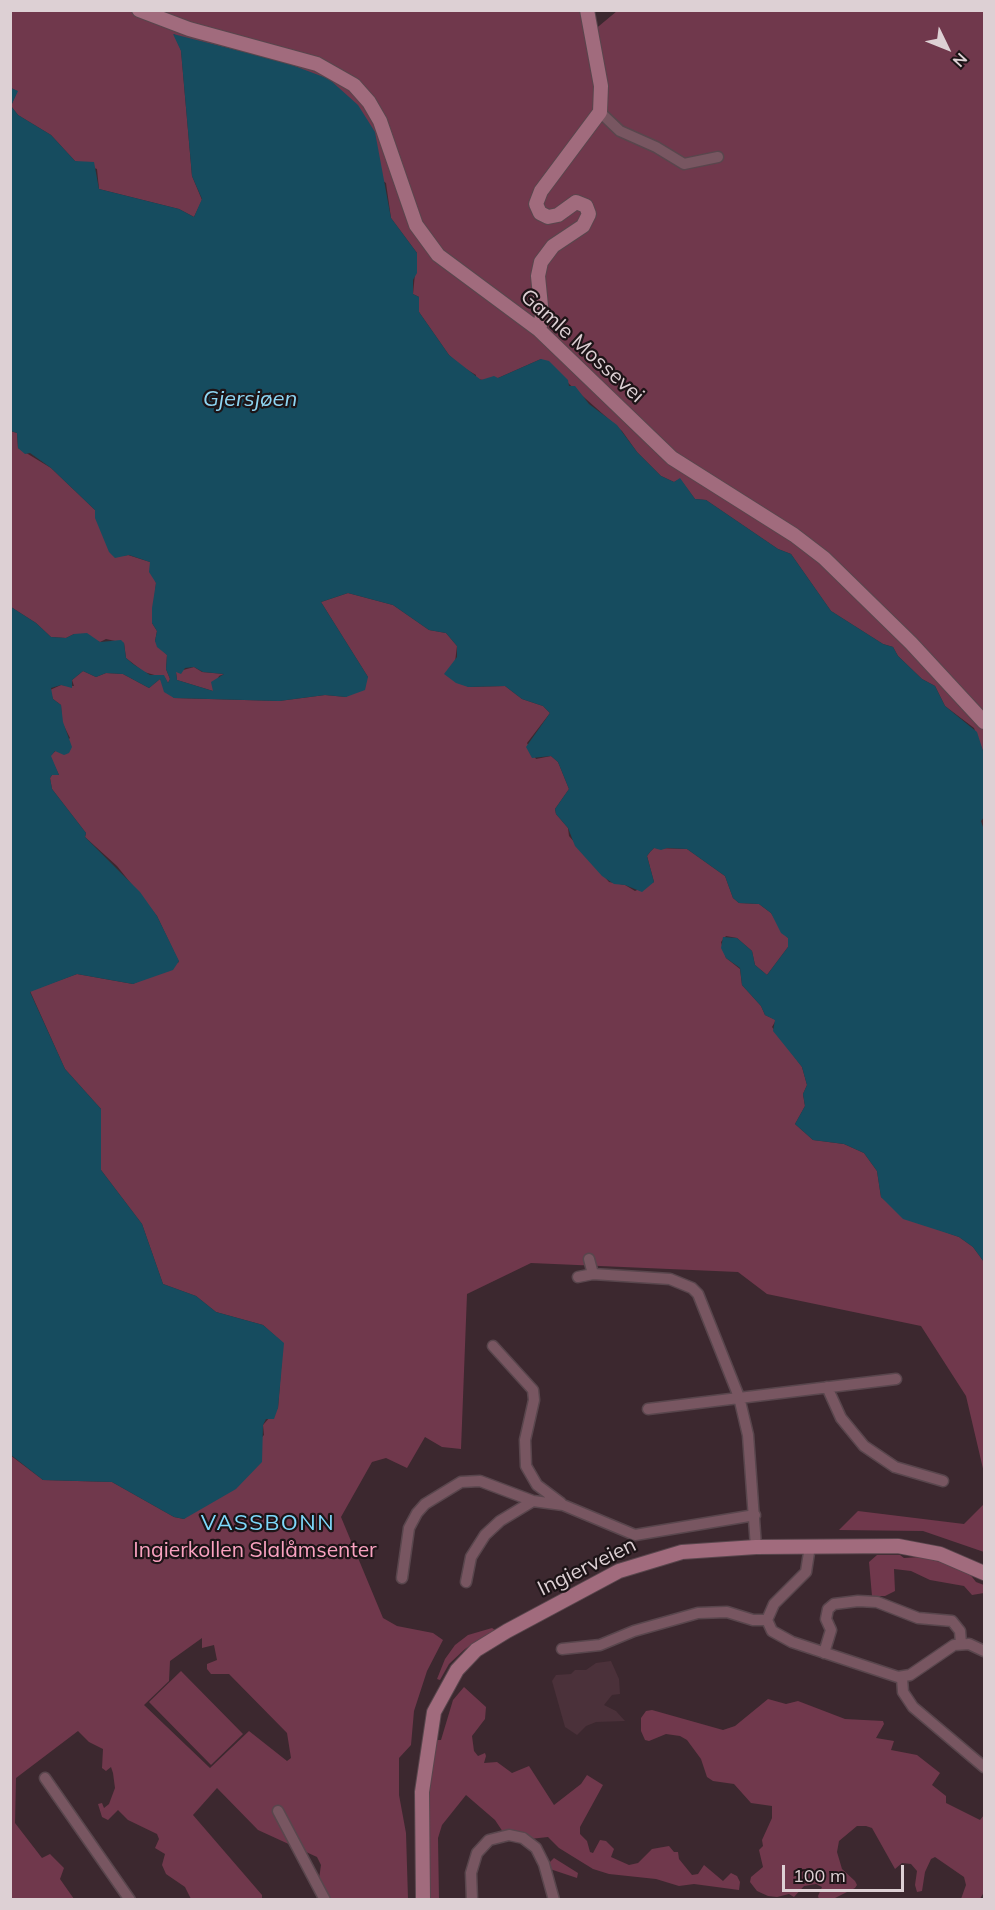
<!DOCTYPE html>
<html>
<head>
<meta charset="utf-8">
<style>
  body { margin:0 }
  #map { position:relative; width:995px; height:1910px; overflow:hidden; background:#3c282f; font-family:Mulish,sans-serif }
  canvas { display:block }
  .frame { position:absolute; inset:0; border:12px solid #ddd0d4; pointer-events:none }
  .north { position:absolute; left:917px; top:18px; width:60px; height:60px; -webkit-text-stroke:4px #1d1417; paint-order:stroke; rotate:133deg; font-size:16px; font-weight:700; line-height:24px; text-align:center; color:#ddd0d4 }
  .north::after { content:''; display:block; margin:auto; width:21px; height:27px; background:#ddd0d4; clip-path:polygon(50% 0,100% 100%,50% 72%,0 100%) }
  .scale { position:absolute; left:782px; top:1865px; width:122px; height:27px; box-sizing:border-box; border:3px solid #ddd0d4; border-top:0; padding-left:8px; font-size:18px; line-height:21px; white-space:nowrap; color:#ddd0d4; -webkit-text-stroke:4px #1d1417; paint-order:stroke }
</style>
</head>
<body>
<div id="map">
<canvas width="995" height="1910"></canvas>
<div class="frame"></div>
<div class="north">N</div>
<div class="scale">100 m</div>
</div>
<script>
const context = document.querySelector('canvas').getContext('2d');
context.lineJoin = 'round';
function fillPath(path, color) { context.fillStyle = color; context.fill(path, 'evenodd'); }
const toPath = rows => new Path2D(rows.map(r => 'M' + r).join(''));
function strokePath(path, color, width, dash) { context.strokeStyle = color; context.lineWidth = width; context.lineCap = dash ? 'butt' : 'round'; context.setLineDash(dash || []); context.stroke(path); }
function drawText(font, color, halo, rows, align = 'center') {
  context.font = font + ' Mulish,sans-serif'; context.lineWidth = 4.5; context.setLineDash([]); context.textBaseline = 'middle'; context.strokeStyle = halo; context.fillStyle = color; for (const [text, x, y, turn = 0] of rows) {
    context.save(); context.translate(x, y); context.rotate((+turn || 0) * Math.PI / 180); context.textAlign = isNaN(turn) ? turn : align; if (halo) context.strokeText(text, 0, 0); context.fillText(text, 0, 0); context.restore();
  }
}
const built = toPath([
  [611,1661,619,1679,620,1694,612,1695,604,1705,616,1711,625,1721,596,1722,586,1726,577,1735,565,1727,552,1681,556,1675,571,1674,575,1670,586,1670,596,1663]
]);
const green = toPath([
  [587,10,593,31,617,11,984,11,984,754,974,728,945,706,935,686,922,679,898,656,893,647,883,644,831,611,791,554,778,549,706,500,695,499,680,479,674,482,661,476,637,452,622,431,541,359,498,378,484,380,476,379,476,375,461,366,449,355,419,312,419,297,413,294,417,253,391,218,386,183,174,34,181,50,192,176,202,200,194,217,179,209,99,189,97,169,75,161,51,135,18,115,11,106,17,91,11,88,11,11],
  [10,431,17,433,18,448,51,468,95,510,99,525,121,556,128,555,150,562,156,583,152,623,157,631,155,641,167,655,166,669,170,679,168,683,165,678,144,672,126,658,124,643,106,639,100,642,74,634,66,638,51,637,36,623,11,607],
  [348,593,393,605,429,630,446,633,457,646,455,662,468,687,505,686,522,699,543,706,550,713,527,743,536,759,551,756,558,762,569,789,555,809,556,814,568,828,569,836,609,882,625,885,635,891,654,882,647,856,650,852,654,848,687,849,725,876,733,898,739,903,759,904,771,913,788,938,788,947,767,975,755,965,752,951,737,938,726,936,721,942,726,958,740,969,742,985,761,1006,765,1015,776,1020,772,1027,802,1067,807,1085,803,1094,805,1106,795,1124,813,1140,844,1144,864,1153,877,1171,881,1197,909,1219,959,1237,973,1247,984,1262,984,1473,966,1396,921,1326,767,1294,738,1272,531,1263,467,1294,461,1449,442,1447,425,1437,407,1468,386,1458,372,1462,341,1517,383,1618,397,1626,433,1633,443,1640,427,1671,414,1711,411,1745,399,1758,399,1795,406,1833,408,1899,330,1899,319,1879,321,1865,317,1857,258,1830,217,1788,193,1815,262,1895,262,1899,191,1899,185,1887,166,1874,162,1865,165,1854,155,1848,159,1839,157,1834,128,1820,118,1810,108,1820,102,1817,98,1804,102,1803,104,1808,109,1804,115,1788,113,1773,111,1767,106,1771,102,1768,103,1749,89,1742,78,1731,16,1778,15,1823,42,1858,50,1854,64,1868,60,1879,74,1899,11,1899,10,1455,43,1480,112,1482,174,1517,184,1519,264,1435,263,1425,278,1408,283,1343,263,1325,216,1312,196,1296,163,1284,142,1224,101,1170,101,1109,65,1069,30,991,77,974,133,984,179,962,157,916,117,866,85,837,86,833,52,789,50,778,52,775,59,775,50,756,70,738,62,722,61,705,53,699,50,690,61,685,74,686,72,680,83,671,96,677,106,673,123,674,149,688,160,679,174,698,279,701,325,695,346,697,368,677,321,602],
  [202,1638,202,1648,214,1645,217,1660,207,1664,207,1669,211,1674,229,1674,287,1733,291,1758,287,1761,249,1731,210,1768,144,1705,169,1681,170,1661],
  [194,667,202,672,224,674,219,676,213,691,177,680,176,672],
  [984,1504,984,1552,923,1531,839,1530,858,1511,964,1524],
  [877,1555,900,1555,904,1558,921,1557,952,1565,969,1573,976,1582,984,1585,984,1593,972,1595,964,1586,930,1580,911,1571,894,1569,895,1591,885,1596,872,1596,869,1562],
  [492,1628,495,1630,465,1649,449,1664,440,1680,437,1679,445,1659,455,1645,468,1635],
  [181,1671,243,1734,211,1765,149,1702],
  [464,1687,486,1707,485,1719,472,1736,474,1751,478,1756,485,1753,486,1756,484,1763,497,1762,512,1773,529,1766,554,1805,581,1784,587,1775,603,1785,580,1827,580,1834,587,1841,590,1852,593,1853,600,1840,606,1841,614,1849,611,1857,629,1865,638,1863,652,1849,669,1846,674,1852,678,1852,679,1859,692,1875,698,1874,704,1865,723,1881,731,1873,737,1876,740,1882,739,1890,694,1884,679,1886,656,1879,609,1874,593,1869,559,1848,548,1837,530,1839,503,1832,495,1820,466,1795,442,1825,438,1838,439,1899,428,1900,428,1806,435,1740,441,1740,453,1700],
  [768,1699,786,1704,798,1701,845,1719,883,1721,884,1724,876,1738,894,1741,891,1750,917,1755,940,1773,932,1785,946,1796,946,1803,980,1820,984,1815,984,1892,980,1899,961,1899,966,1885,964,1877,935,1857,931,1859,925,1872,922,1891,917,1892,915,1885,917,1871,911,1864,902,1863,895,1869,872,1828,866,1826,857,1826,839,1841,837,1852,842,1869,855,1881,857,1885,855,1888,831,1900,819,1899,818,1896,822,1887,816,1884,804,1886,794,1897,789,1894,777,1897,768,1896,757,1891,750,1882,751,1877,763,1867,759,1850,763,1846,762,1840,772,1818,772,1806,751,1803,734,1784,713,1781,707,1777,701,1759,687,1740,680,1736,666,1734,649,1741,645,1740,641,1731,641,1718,646,1711,652,1710,723,1730,735,1726],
  [554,1858,578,1873,577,1878,550,1869,550,1862]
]);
const water = toPath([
  [173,34,284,62,329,79,358,105,375,132,391,218,417,253,417,273,413,280,413,294,419,297,419,312,449,355,481,380,494,376,498,378,541,359,549,361,568,380,569,386,575,386,589,404,617,425,637,452,661,476,674,482,680,478,695,499,706,500,778,549,791,554,831,611,883,644,893,647,898,656,922,679,935,686,945,706,977,732,984,754,984,817,981,821,984,830,984,1262,973,1247,959,1237,903,1219,881,1197,877,1171,864,1153,844,1144,813,1140,795,1124,805,1106,803,1094,807,1085,802,1067,773,1031,775,1020,765,1015,761,1006,742,985,740,968,726,958,721,948,723,937,737,938,752,951,755,965,767,975,788,947,788,938,781,933,771,913,759,904,739,903,733,898,725,876,687,849,667,848,661,850,654,848,650,852,647,856,654,882,642,892,625,885,614,884,602,876,575,846,568,828,556,814,555,809,569,789,558,762,551,756,532,758,526,747,550,713,543,706,522,699,505,686,468,687,456,683,444,674,457,657,457,646,446,633,429,630,393,605,348,593,321,602,368,677,365,690,346,697,325,695,279,701,174,698,164,692,160,679,149,688,123,674,106,673,96,677,83,671,72,680,72,688,61,685,51,688,53,699,61,705,63,722,72,747,69,753,64,755,55,751,51,756,59,775,52,775,50,778,52,789,86,833,85,837,140,892,157,916,179,961,173,970,133,984,77,974,30,992,65,1069,101,1109,101,1170,142,1224,163,1284,196,1296,216,1312,263,1325,284,1343,278,1408,274,1419,266,1419,263,1425,262,1462,236,1489,184,1519,174,1517,112,1482,43,1480,11,1455,11,607,36,623,51,637,66,638,74,634,87,633,100,642,121,640,124,643,126,658,133,664,150,675,164,675,168,683,170,679,166,669,167,655,157,647,155,641,157,631,152,623,152,608,156,583,149,572,150,562,129,555,115,558,109,552,95,518,95,510,51,468,30,453,25,454,18,448,17,433,11,431,11,88,18,91,11,106,18,115,51,135,75,161,94,162,99,189,179,209,194,217,202,199,192,176,181,51],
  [194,667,203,672,224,674,211,682,213,691,177,680,176,672,181,674,185,668]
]);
const street = toPath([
  [600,112,620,131,656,147,684,164,718,157],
  [589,1259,593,1274],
  [578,1277,593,1274,670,1279,692,1288,698,1294,739,1397,748,1435,756,1547],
  [493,1346,533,1390,534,1400,525,1440,526,1466,537,1485,561,1503],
  [827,1387,841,1418,864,1446,895,1467,943,1481],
  [648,1409,896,1379],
  [402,1578,409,1528,417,1513,425,1504,461,1482,480,1481,533,1501,563,1505,635,1535,755,1515],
  [466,1582,471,1557,485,1535,500,1521,533,1501],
  [767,1620,772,1631,792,1642,898,1677,910,1675,954,1645,969,1644,984,1651],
  [767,1620,774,1604,806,1572,810,1546],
  [562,1649,600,1645,634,1631,698,1613,727,1612,753,1620,767,1620],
  [824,1653,831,1630,826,1619,828,1609,834,1604,858,1601,877,1602,918,1618,952,1621,960,1631,961,1644],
  [902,1678,903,1692,913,1707,984,1767],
  [45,1778,130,1900],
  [278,1811,325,1900],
  [472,1900,471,1873,477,1853,489,1840,509,1835,523,1838,536,1848,544,1864,554,1900]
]);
const secondary = toPath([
  [139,10,189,29,317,64,354,85,369,102,380,121,416,225,438,255,539,330,672,458,794,535,824,558,911,643,984,722],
  [539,330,542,316,538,276,541,262,553,246,583,226,589,214,586,206,576,202,558,215,548,217,540,213,536,204,541,191,600,112,601,86,587,10],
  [423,1900,422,1792,434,1712,457,1670,476,1650,507,1631,619,1571,682,1552,756,1547,898,1546,940,1554,984,1573]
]);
const streetNames = [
  ["Gamle Mossevei",582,346,42],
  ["Ingierveien",587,1567,-26]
];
const parkNames = [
  ["Ingierkollen Slalåmsenter",255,1551]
];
const waterNames = [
  ["Gjersjøen",250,399]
];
const neighbourhoodNames = [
  ["VASSBONN",268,1523]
];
fillPath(built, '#4b313a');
fillPath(green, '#70384c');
fillPath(water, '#164c5f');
strokePath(street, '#59464d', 13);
strokePath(secondary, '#59464d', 16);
strokePath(street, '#785661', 10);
strokePath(secondary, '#a16b7d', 14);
drawText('21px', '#ddd0d4', '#1d1417', streetNames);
drawText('21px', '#faa2c0', '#1d1417', parkNames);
drawText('italic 22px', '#8ed5f2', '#1d1417', waterNames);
context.letterSpacing = '1.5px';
drawText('22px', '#7ed9fc', '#1d1417', neighbourhoodNames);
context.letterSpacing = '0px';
</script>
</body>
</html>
